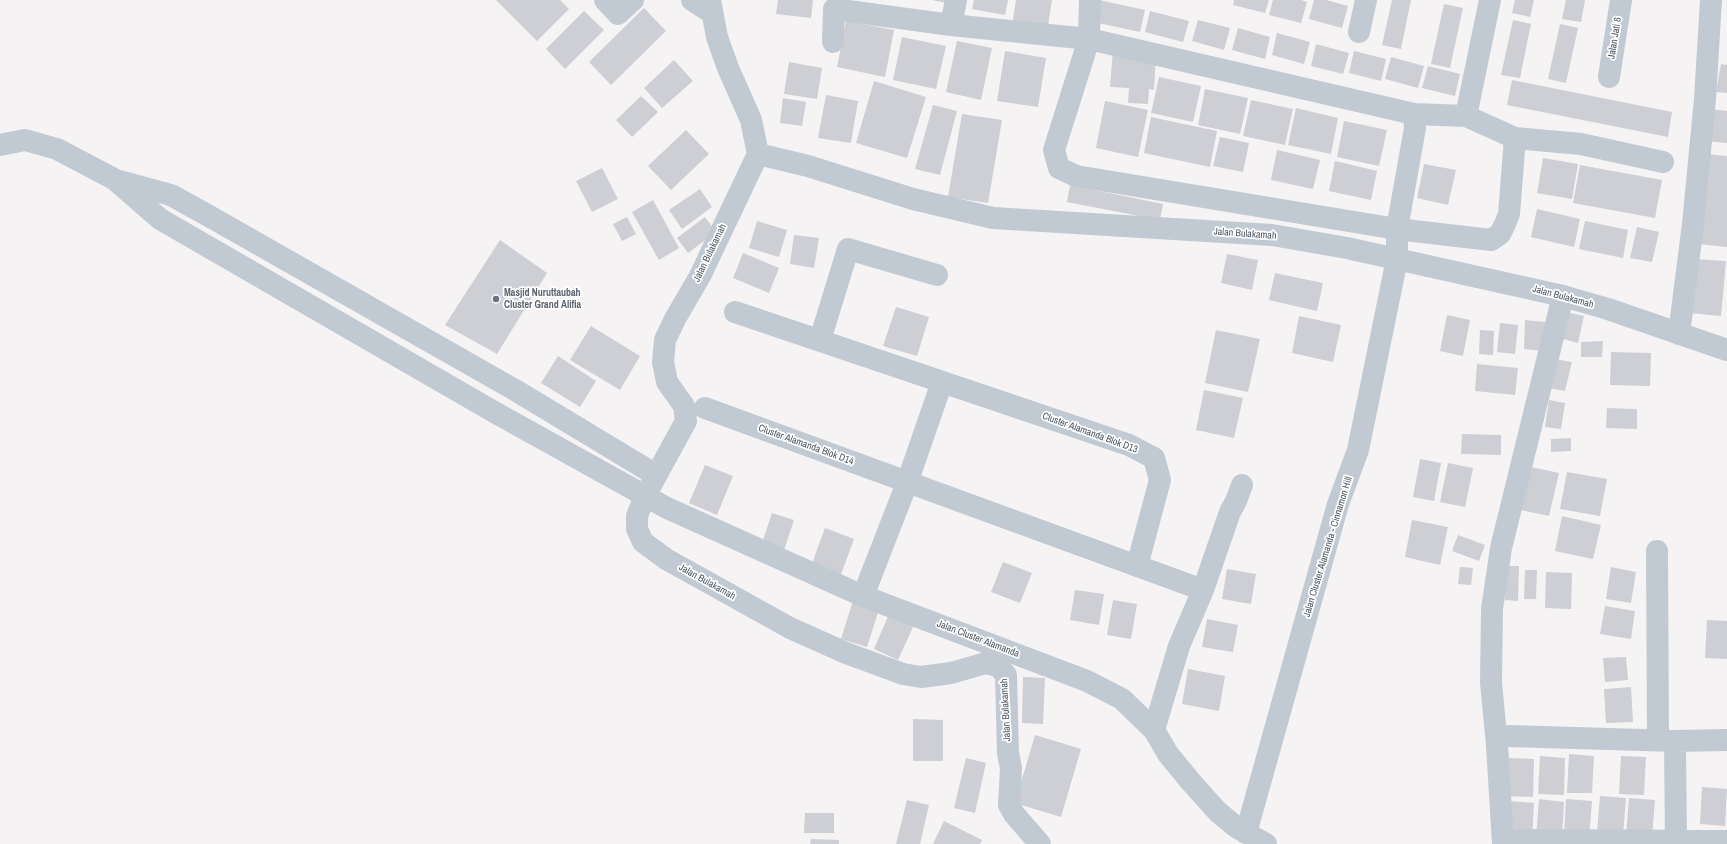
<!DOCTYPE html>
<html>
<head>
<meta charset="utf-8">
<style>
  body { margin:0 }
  canvas { display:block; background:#f5f3f3 }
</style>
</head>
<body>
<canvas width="1727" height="844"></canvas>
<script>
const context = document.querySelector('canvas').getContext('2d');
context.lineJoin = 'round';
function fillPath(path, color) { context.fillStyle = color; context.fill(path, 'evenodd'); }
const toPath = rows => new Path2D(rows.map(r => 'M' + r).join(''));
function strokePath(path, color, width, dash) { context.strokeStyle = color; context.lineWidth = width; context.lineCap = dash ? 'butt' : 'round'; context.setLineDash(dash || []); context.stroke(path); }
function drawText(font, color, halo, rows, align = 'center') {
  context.font = font + ' "Archivo Narrow",sans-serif'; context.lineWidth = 3.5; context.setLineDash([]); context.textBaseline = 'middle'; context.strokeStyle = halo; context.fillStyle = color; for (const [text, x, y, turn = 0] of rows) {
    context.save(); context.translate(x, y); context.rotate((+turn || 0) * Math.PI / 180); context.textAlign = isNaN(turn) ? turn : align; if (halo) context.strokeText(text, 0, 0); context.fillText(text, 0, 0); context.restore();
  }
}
const building = toPath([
  [496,0,560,0,569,9,537,41],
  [778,0,813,0,811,18,776,14],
  [932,0,947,0,946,3],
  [974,0,1008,0,1005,15,972,9],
  [1016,0,1052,0,1047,32,1012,26],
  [1099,0,1145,10,1140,32,1094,22],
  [1234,0,1269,0,1265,13,1233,5],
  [1273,0,1301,0,1307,2,1301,23,1269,15],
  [1314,0,1326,0,1348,6,1342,28,1309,19],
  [1392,0,1411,0,1401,49,1382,45],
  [1515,0,1534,0,1530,17,1512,13],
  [1566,0,1585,0,1581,22,1562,19],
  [1444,4,1463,8,1450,68,1431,64],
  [644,8,666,31,611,85,589,62],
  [584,11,604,30,565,69,546,49],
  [1150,11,1189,21,1183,42,1145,32],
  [1198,20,1230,28,1224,50,1192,41],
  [1513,20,1531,24,1520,78,1501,75],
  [846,21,894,30,885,77,837,67],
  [1560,24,1578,28,1566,83,1548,79],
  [1238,28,1270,37,1265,59,1232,50],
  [1277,33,1310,42,1304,64,1272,55],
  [902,37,946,46,936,89,893,80],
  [957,41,992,48,981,100,946,92],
  [1316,44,1349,53,1343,74,1311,66],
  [1113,49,1156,55,1154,90,1149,89,1148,104,1128,103,1129,88,1110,87],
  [1005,51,1046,58,1038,107,997,101],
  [1354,51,1386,59,1381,81,1349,73],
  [1391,57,1424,66,1418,88,1385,79],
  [674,60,693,81,662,108,644,88],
  [789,62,822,68,817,99,784,94],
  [1721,64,1727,65,1727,93,1716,92],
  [1428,66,1460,74,1455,96,1422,88],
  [1159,77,1201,86,1193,122,1151,113],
  [1512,80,1672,112,1668,137,1507,105],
  [874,81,926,97,907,158,856,143],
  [1205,89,1248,98,1240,134,1198,125],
  [826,95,858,101,851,143,818,138],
  [641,96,658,112,632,137,616,120],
  [783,98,806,102,802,126,780,123],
  [1251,100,1293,109,1285,145,1243,136],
  [1105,101,1148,110,1138,157,1096,148],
  [933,105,957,111,940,175,915,169],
  [1296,108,1338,118,1331,154,1288,145],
  [1710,109,1727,111,1727,143,1706,141],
  [962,114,1002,120,988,203,948,197],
  [1151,117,1217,131,1210,167,1144,153],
  [1344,121,1387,130,1379,166,1337,157],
  [686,130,709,154,671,190,648,166],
  [1220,137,1249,143,1243,172,1213,166],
  [1277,150,1320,160,1313,189,1271,180],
  [1707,154,1727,156,1727,247,1697,244],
  [1543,158,1578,164,1572,199,1537,193],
  [1335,161,1377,171,1371,200,1329,191],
  [1424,164,1456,170,1448,205,1417,198],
  [1580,165,1662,180,1655,218,1573,203],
  [602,168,618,199,592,212,576,181],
  [1070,185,1163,204,1160,220,1067,202],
  [700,189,712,207,682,229,669,210],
  [653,200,679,248,659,260,632,212],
  [1537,209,1580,219,1574,247,1531,237],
  [627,217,636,234,622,241,613,224],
  [705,217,716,232,688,253,677,238],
  [757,221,787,230,779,257,749,248],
  [1585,221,1628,230,1623,258,1579,249],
  [1637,227,1659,232,1652,262,1630,258],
  [794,235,819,238,814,268,790,264],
  [500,240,547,273,497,354,445,325],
  [743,253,779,268,769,293,733,278],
  [1227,254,1258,260,1252,290,1221,283],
  [1694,259,1726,261,1721,316,1689,313],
  [1275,273,1323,283,1317,311,1269,300],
  [896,307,929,317,917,356,883,346],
  [1566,312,1584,316,1578,343,1560,338],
  [1447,315,1470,320,1463,356,1440,351],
  [1299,316,1341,325,1333,362,1292,353],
  [1525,320,1545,322,1543,351,1524,349],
  [1500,323,1518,325,1515,354,1497,352],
  [591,326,640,356,620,390,570,360],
  [1216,330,1260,339,1248,392,1205,383],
  [1480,330,1494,331,1493,355,1479,354],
  [1603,341,1602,357,1581,357,1581,342],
  [1611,352,1651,353,1650,386,1610,385],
  [558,356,596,381,580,407,541,383],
  [1554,359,1572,362,1565,391,1549,388],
  [1477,364,1518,368,1515,395,1475,391],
  [1204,390,1243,398,1234,438,1196,430],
  [1549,400,1565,403,1561,429,1545,427],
  [1607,408,1637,409,1637,429,1606,428],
  [1462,434,1501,435,1501,455,1461,454],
  [1571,438,1571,451,1551,452,1551,439],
  [1420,459,1441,463,1434,501,1413,497],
  [1448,463,1473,468,1465,507,1440,502],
  [705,465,733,476,717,515,689,503],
  [1531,467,1559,473,1549,516,1521,510],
  [1567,472,1607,479,1600,516,1560,509],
  [772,513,794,520,783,553,761,546],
  [1562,516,1601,525,1593,559,1555,551],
  [1412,520,1448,527,1440,565,1405,557],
  [825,528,854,539,839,580,810,569],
  [1458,535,1485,545,1479,561,1452,551],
  [1003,562,1032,573,1020,603,991,592],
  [1506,566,1519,566,1518,601,1505,600],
  [1460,567,1473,568,1471,585,1458,584],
  [1611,567,1636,572,1631,603,1606,599],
  [1227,569,1256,574,1251,604,1222,599],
  [1525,570,1537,570,1536,599,1524,599],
  [1546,572,1572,573,1571,609,1545,608],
  [1075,590,1104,594,1099,625,1070,620],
  [1113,600,1137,604,1131,639,1107,635],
  [853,601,879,609,867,647,841,639],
  [1605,606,1635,611,1631,639,1600,634],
  [889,614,914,625,898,660,874,649],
  [1207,619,1238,625,1233,652,1202,647],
  [1707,620,1727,621,1727,659,1705,658],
  [1626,657,1628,680,1605,682,1603,658],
  [1188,669,1225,676,1219,711,1182,704],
  [1023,677,1045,678,1043,724,1022,723],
  [1631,687,1633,722,1606,723,1604,689],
  [913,719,943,720,943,761,913,761],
  [1035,735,1081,749,1061,817,1015,803],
  [1569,754,1594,756,1592,793,1567,793],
  [1540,756,1565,758,1564,795,1538,794],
  [1621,756,1646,757,1644,795,1619,794],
  [966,758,986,763,975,813,954,808],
  [1509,758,1534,759,1533,797,1507,796],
  [1702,787,1727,789,1725,826,1700,824],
  [1600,796,1626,798,1623,835,1597,833],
  [1629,798,1655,800,1652,837,1626,835],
  [1539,799,1564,802,1562,838,1536,837],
  [1566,799,1592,801,1589,838,1564,836],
  [907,800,929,805,920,844,896,844],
  [1509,801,1534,803,1532,840,1506,838],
  [805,813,834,813,834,833,804,833],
  [944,821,982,840,980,844,933,844],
  [811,839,839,840,839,844,810,844]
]);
const minor = toPath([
  [605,0,618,14,633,0],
  [692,0,712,13],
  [710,0,717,37,728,68,751,120,758,154,808,166,913,199,993,218,1272,235,1347,248,1563,296,1608,309,1727,350],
  [1090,0,1089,39,1054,150,1059,168,1076,176,1397,229,1491,240,1500,234,1505,224,1509,214,1515,138],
  [951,25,956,0],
  [1359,32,1366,0],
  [833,42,834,9,951,25,1089,39,1414,114],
  [1609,77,1621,0],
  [1466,116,1490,0],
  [0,145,25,140,57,149,114,179,160,219,496,413,667,508,863,596,1087,681,1122,699,1154,730,1168,754,1191,782,1217,811,1236,827,1266,844],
  [758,154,700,276,675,319,665,340,663,362,667,382,684,406,686,421,645,496,637,516,637,529,643,542,666,559,790,628,846,653,903,674,921,677,951,673,986,663,998,666,1006,675,1008,753,1011,768,1009,805,1014,814,1040,844],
  [120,181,171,195,209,216,515,390,656,475],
  [735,312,1129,445,1154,458,1160,480,1137,566],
  [1679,334,1693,224,1705,99,1711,0],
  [820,340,848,249,937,275],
  [705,408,1203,590],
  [1657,551,1658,740],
  [863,596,907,483,942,382],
  [1154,730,1179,646,1203,590,1230,512,1236,501,1242,485],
  [1509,736,1675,741,1676,844],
  [1675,741,1727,740],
  [1246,833,1338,504,1358,450,1397,259,1397,229,1415,128,1414,114,1466,116,1515,138,1581,144,1663,162],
  [1519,840,1727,841],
  [1503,844,1497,745,1491,683,1492,609,1501,548,1563,296]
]);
const markers = [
  [496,299,4,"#6b7280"]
];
const streetNames = [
  ["Jalan Jati 6",1615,38,-81],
  ["Jalan Bulakamah",1245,234,4],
  ["Jalan Bulakamah",710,253,-64],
  ["Jalan Bulakamah",1563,297,15],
  ["Cluster Alamanda Blok D13",1090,433,20],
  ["Cluster Alamanda Blok D14",806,445,20],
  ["Jalan Cluster Alamanda - Cinnamon Hill",1328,547,-73],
  ["Jalan Bulakamah",707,582,29],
  ["Jalan Cluster Alamanda",978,639,21],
  ["Jalan Bulakamah",1006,710,-93]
];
const worshipNames = [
  ["Masjid Nuruttaubah",504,293],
  ["Cluster Grand Alifia",504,305]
];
fillPath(building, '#cdcfd5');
strokePath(minor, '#c1cad2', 22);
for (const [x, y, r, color] of markers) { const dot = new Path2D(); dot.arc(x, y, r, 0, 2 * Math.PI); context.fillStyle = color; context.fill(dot); strokePath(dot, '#fff', 1.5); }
drawText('10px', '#4a5661', '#fff', streetNames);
drawText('bold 10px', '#5b616d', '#fff', worshipNames, 'left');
</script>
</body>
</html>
